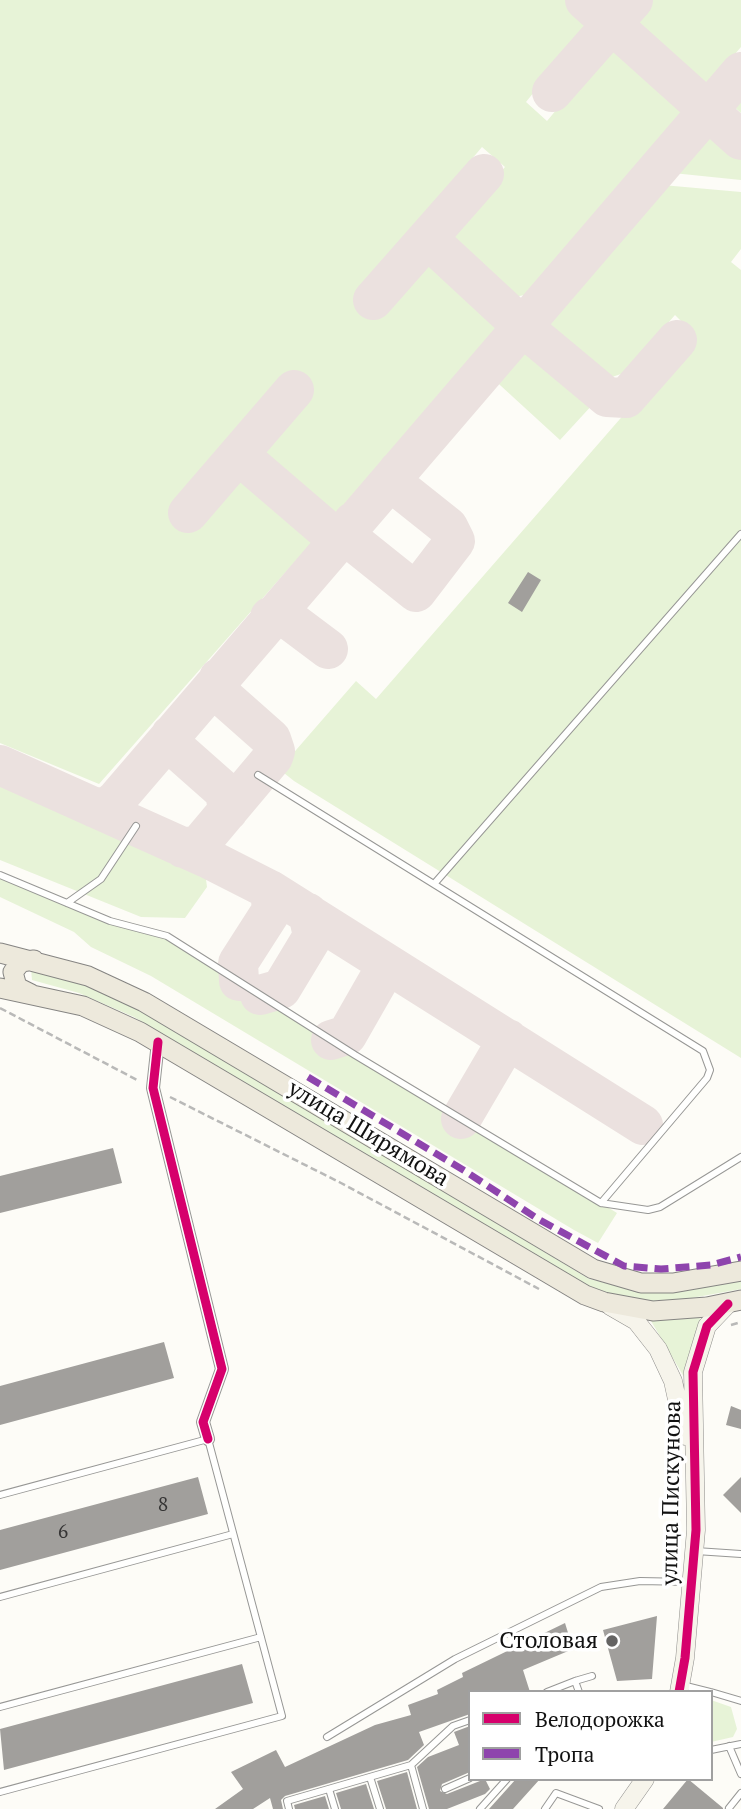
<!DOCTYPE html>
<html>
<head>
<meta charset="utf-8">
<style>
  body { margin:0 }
  #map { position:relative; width:741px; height:1809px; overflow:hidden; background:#fdfcf7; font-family:"PT Serif",serif }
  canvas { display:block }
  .legend { position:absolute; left:468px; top:1690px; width:245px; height:91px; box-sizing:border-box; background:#fff; border:2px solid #a0a0a0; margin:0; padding:9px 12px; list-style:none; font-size:21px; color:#111 }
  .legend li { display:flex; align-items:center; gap:14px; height:35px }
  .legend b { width:35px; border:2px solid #a0a0a0 }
</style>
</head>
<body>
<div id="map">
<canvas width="741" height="1809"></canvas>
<ul class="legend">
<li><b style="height:9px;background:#d6006c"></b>Велодорожка</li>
<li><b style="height:9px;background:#8e44ad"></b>Тропа</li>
</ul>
</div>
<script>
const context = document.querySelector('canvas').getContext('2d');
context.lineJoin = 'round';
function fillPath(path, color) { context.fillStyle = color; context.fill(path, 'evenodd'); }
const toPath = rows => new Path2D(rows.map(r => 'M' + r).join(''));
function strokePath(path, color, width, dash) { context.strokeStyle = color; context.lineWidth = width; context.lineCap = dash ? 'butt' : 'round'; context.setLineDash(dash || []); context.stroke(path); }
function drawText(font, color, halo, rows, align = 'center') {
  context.font = font + ' "PT Serif",serif'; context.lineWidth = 7; context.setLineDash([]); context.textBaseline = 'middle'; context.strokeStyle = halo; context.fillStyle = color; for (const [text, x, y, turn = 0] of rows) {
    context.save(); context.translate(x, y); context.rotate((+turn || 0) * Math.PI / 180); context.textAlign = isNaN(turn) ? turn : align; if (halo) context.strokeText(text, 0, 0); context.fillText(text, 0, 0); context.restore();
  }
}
const green = toPath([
  [0,0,576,0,594,17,526,102,547,121,617,37,692,101,529,294,515,297,443,237,505,167,482,147,354,298,375,316,432,249,499,308,503,325,333,521,253,459,313,388,292,372,170,515,190,532,244,471,321,532,99,784,0,743],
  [648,0,741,0,741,47,707,86,632,18],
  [741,82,741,113,726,100],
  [704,121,714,121,741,145,741,180,663,172],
  [651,184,741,192,741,249,731,262,741,270,741,1058,294,781,284,773,283,765,356,681,376,699,694,334,675,315,624,373,609,378,547,323,544,310],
  [529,336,594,390,594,403,560,440,489,375,517,338],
  [0,783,205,872,207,887,185,918,141,917,0,860],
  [0,877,112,924,173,939,617,1213,598,1243,574,1230,151,976,91,947,74,932,0,897],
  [31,969,85,983,137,1005,589,1279,639,1291,673,1292,741,1280,741,1289,675,1301,639,1301,610,1295,581,1283,134,1017,79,993,32,980],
  [699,1317,701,1321,687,1377,684,1377,651,1321,652,1319],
  [711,1700,731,1707,737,1729,733,1737,711,1742]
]);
const taxiway = toPath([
  [585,0,741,140],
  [552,92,633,0],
  [432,235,434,244,441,251,523,327,607,397,626,398,677,340],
  [373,300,484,174],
  [239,455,338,540],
  [188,513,294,390],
  [353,522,349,531,351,540,416,592,455,541,448,527,399,488,396,484,398,471],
  [270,617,284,616,328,649],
  [171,735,173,746,225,792,228,811],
  [0,765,207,858,270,890,643,1125],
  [95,808,109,806,116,800,741,72],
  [183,848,199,845,273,757,275,751,271,739,219,693,219,678],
  [239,981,238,963,272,910,270,890],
  [260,995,281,989,313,936,308,913],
  [331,1040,347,1035,387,965],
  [461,1119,508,1039]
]);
const building = toPath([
  [528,572,541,580,522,612,508,603],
  [113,1148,122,1183,0,1213,0,1176],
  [164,1342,174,1378,0,1425,0,1386],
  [731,1406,741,1410,741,1429,726,1425],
  [198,1477,208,1514,0,1570,0,1530],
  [741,1477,741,1513,723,1495],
  [657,1616,652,1679,617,1681,603,1630],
  [565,1623,573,1649,523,1670,530,1692,470,1692,470,1714,419,1732,424,1745,408,1760,285,1796,281,1800,283,1809,273,1809,270,1798,253,1809,215,1809,243,1789,231,1772,276,1750,285,1767,375,1725,411,1715,408,1705,438,1694,437,1690,463,1677,462,1673],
  [242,1664,253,1703,4,1770,0,1729],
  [470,1726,470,1772,442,1784,440,1791,447,1794,485,1779,490,1789,485,1794,447,1809,429,1809,417,1767,428,1757,459,1745,454,1732],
  [407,1772,417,1809,386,1809,377,1781],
  [516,1779,540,1779,513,1809,489,1809],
  [688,1779,723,1808,723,1809,663,1809],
  [366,1784,374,1809,341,1809,336,1793],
  [325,1796,329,1809,295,1809,294,1805]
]);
const path = toPath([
  [0,1008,139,1081],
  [170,1097,341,1183,539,1289],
  [731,1325,741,1322]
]);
const lane = toPath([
  [258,775,703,1051,710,1070,707,1078,601,1203],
  [0,875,110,921,167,936,355,1055,601,1203,648,1210,660,1207,741,1157],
  [434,884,741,534],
  [67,903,101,879,136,826],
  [0,1495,208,1439,282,1716,0,1792],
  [696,1551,741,1554],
  [0,1597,233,1534],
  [575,1681,592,1676],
  [682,1685,710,1692],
  [547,1692,575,1681,579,1692],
  [711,1692,741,1701],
  [0,1707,261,1637],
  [327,1737,455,1659,601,1587,640,1581,690,1582],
  [729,1746,741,1774],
  [711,1750,741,1744],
  [411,1765,423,1809],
  [370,1777,380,1809],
  [329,1789,335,1809],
  [445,1789,470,1778],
  [729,1808,741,1793],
  [289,1809,287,1801,411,1765,453,1726,470,1720],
  [480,1809,507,1779],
  [545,1809,556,1793,599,1809]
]);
const street = toPath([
  [158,1042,153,1088,222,1369,203,1422,208,1439]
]);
const secondary = toPath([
  [610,1306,636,1321,658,1349,673,1381,685,1436],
  [679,1692,685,1658,696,1530,693,1372,707,1326,728,1304],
  [624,1809,645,1779]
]);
const primary = toPath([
  [0,953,88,976,144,1002,593,1269,641,1283,673,1283,741,1271],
  [0,988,83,1006,140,1032,585,1295,604,1302,653,1311,707,1307,741,1300],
  [31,994,17,987,13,972,21,962,34,960]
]);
const quiet = toPath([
  [308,1077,465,1171,538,1219,624,1266,661,1269,711,1265,741,1257]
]);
const cycleway = toPath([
  [158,1042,153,1088,222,1369,203,1422,208,1439],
  [679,1692,685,1658,696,1530,693,1372,707,1326,728,1304]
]);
const markers = [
  [612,1641,7,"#646362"]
];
const numberNames = [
  ["8",163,1506],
  ["6",63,1533]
];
const streetNames = [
  ["улица Ширямова",368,1134,31],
  ["улица Пискунова",672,1493,-89]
];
const poiNames = [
  ["Столовая",598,1641]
];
fillPath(green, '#e7f3d7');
strokePath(taxiway, '#ebe1df', 40);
fillPath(building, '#a19f9c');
strokePath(lane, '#979795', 8);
strokePath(street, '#979795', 14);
strokePath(secondary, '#8e8d8b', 19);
strokePath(primary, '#858482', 21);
strokePath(path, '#b9b9b8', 2.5, [7, 3.5]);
strokePath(lane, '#fffffe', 6);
strokePath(street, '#fffffe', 12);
strokePath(secondary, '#f6f4eb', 18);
strokePath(primary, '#ede9dc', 19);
strokePath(quiet, '#8e44ad', 7, [14, 7]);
strokePath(cycleway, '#d6006c', 9);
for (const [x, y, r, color] of markers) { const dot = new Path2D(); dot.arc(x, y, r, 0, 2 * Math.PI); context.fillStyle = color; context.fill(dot); strokePath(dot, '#fff', 2.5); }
drawText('19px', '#353434', null, numberNames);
drawText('23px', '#111', '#fff', streetNames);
drawText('23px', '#111', '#fff', poiNames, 'right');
</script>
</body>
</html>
